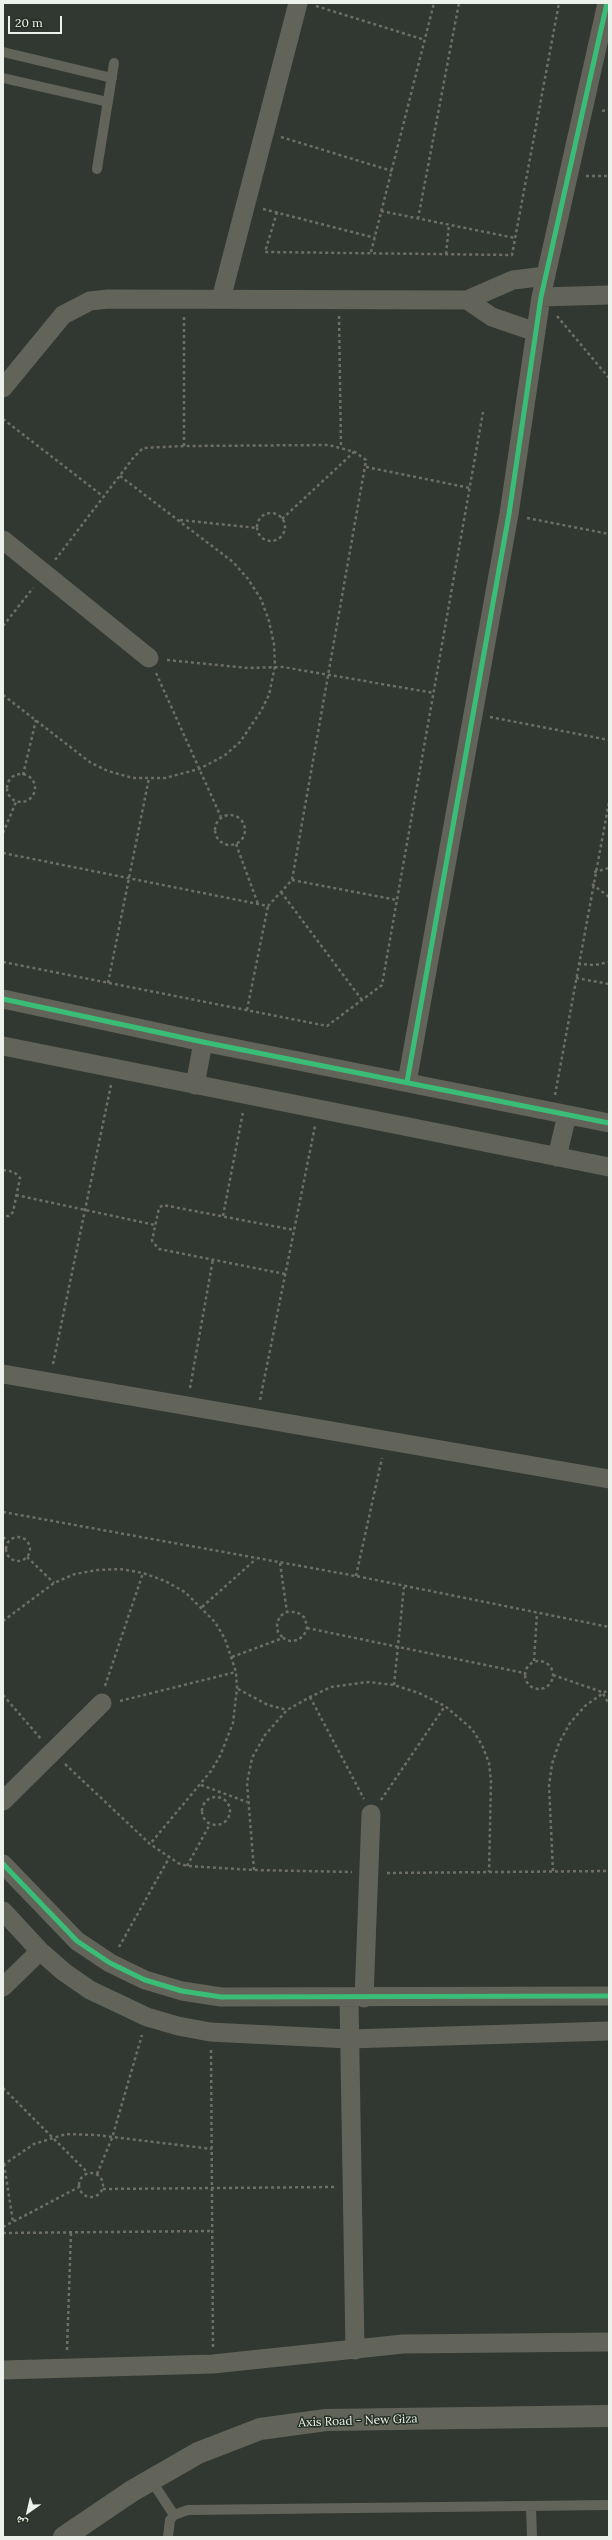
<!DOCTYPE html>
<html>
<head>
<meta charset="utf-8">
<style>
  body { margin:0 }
  #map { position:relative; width:612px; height:2540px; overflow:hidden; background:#313731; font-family:Lora,"Noto Naskh Arabic",serif }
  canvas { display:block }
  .frame { position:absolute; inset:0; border:4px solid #ecf2eb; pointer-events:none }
  .north { position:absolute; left:8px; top:2492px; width:40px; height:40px; -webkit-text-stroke:3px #253024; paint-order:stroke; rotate:214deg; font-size:11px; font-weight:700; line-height:16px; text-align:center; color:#ecf2eb }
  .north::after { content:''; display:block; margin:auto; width:14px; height:18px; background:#ecf2eb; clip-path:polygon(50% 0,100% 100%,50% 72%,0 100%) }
  .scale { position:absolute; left:8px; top:16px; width:54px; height:18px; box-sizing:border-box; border:2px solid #ecf2eb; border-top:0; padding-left:5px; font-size:12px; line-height:14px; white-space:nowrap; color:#ecf2eb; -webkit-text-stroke:3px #253024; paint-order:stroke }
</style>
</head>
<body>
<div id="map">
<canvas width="612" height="2540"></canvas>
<div class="frame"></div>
<div class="north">ش</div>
<div class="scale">20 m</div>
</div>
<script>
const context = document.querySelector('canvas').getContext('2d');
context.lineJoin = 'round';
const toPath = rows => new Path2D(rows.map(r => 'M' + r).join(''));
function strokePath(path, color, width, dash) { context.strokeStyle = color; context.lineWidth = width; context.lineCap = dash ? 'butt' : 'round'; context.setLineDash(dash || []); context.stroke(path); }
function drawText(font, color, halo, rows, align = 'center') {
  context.font = font + ' Lora,serif'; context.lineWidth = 3; context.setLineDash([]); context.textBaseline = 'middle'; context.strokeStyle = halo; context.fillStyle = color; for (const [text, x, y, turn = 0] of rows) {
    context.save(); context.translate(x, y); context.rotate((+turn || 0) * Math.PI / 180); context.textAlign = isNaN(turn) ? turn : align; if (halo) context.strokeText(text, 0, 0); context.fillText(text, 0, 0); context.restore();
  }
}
const path = toPath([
  [316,6,425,40],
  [602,111,609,110],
  [281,137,392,171],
  [586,176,609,176],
  [263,209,375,238],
  [381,211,515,238],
  [277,212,265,252,512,255,559,3],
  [418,219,459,3],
  [371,252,434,3],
  [446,254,449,225],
  [339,316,341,448],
  [557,316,609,378],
  [3,419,104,497],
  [184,446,184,316],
  [366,467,470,488],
  '257 527a14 14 0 1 1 28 0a14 14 0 1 1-28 0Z',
  [527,518,609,534],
  [282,519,354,452],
  [180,520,257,528],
  [3,626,33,588],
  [167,660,248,668,283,667,434,693],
  [156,673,221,817],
  [3,695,91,763,108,771,133,778,165,778,199,769,224,756,240,742,261,711,269,695,275,666,274,644,269,621,261,599,248,579,233,562,120,476],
  [490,717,609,740],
  '7 788a14 14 0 1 1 28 0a14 14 0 1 1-28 0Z',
  [23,775,36,720],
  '215 830a15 15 0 1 1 30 0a15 15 0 1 1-30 0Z',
  [3,833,16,802],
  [236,844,258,904],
  [3,853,268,906,292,880,366,460,355,452,329,445,184,446,143,448,134,457,55,560],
  [594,872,609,868],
  [292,880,397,900],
  [592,884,609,897],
  [281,892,362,1000],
  [3,962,327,1026,382,985,483,412],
  [578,964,595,965,609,962],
  [576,978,609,984],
  [108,983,149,778],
  [247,1010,268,906],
  [555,1095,609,802],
  [3,1170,14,1172,20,1178,13,1212,9,1216,3,1216],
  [16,1195,155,1225],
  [223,1216,243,1112],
  [285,1274,159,1249,152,1241,159,1208,163,1205,294,1230],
  [53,1364,111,1085],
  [190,1388,213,1259],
  [260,1400,315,1126],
  [3,1512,356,1576,609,1627],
  '6 1549a12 12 0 1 1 24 0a12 12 0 1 1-24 0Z',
  [3,1537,8,1541],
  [27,1557,54,1583],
  [280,1563,287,1612],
  [356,1576,382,1458],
  [202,1607,256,1559],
  [3,1621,54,1583,75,1574,98,1570,120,1569,143,1573,165,1581,185,1592,215,1622,225,1639,236,1672,237,1688,233,1723,220,1756,211,1771,150,1844],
  [307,1628,524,1673],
  [232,1657,283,1638,290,1641,298,1640,304,1635,307,1628,305,1618,297,1612,287,1612,280,1616,277,1624,278,1632,283,1638],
  '525 1675a14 14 0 1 1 28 0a14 14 0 1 1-28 0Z',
  [534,1661,537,1613],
  [553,1675,602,1692,609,1704],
  [394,1685,404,1587],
  [105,1686,143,1573],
  [238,1689,268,1705,287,1710],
  [3,1695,41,1739],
  [310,1697,364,1799],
  [120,1701,236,1672],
  [65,1764,150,1844,178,1863,187,1866,254,1870,352,1872],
  [201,1785,247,1802],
  '202 1811a14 14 0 1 1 28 0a14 14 0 1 1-28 0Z',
  [381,1800,445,1706],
  [187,1866,210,1824],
  [254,1870,247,1783,252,1758,265,1735,287,1710,310,1697,331,1687,368,1682,394,1685,419,1693,445,1706,472,1729,482,1745,489,1763,491,1781,489,1872],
  [553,1871,549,1786,552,1764,559,1743,570,1723,585,1706,609,1689],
  [387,1873,609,1871],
  [119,1947,169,1858],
  [211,2050,213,2347],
  [3,2088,88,2173],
  [4,2164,13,2222],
  [3,2165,34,2144,66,2134,96,2135,212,2149],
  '79 2185a12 12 0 1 1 24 0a12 12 0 1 1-24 0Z',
  [97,2174,112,2138,142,2035],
  [103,2189,334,2187],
  [3,2227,79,2187],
  [3,2233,212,2231],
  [67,2350,71,2232]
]);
const service = toPath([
  [3,52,112,78],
  [3,78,108,102],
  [97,169,114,63],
  [151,2480,174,2515],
  [531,2506,532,2537],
  [168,2537,170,2520,174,2515,188,2510,609,2505]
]);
const minor = toPath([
  [541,297,609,295],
  [221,299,298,3],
  [467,300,492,317,536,332],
  [3,388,63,315,90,301,108,299,467,300,513,280,546,276],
  [3,540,149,658],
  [3,999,203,1042,609,1123],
  [3,1046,609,1167],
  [407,1082,509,514,541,297,607,3],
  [195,1085,203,1042],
  [557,1157,567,1115],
  [3,1374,609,1479],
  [3,1801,102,1703],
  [3,1864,77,1941,110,1963,145,1980,182,1991,221,1997,609,1996],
  [3,1911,40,1951,64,1972,90,1990,147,2017,178,2026,210,2032,349,2039,609,2031],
  [3,1987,40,1951],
  [364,1998,371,1814],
  [349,1999,355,2350],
  [3,2370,213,2364,403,2344,609,2342]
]);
const tertiary = toPath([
  [64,2537,132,2491,198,2453,260,2429,326,2420,609,2416]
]);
const cycleway = toPath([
  [3,999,203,1042,609,1123],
  [407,1082,509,514,541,297,607,3],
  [3,1864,77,1941,110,1963,145,1980,182,1991,221,1997,609,1996]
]);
const streetNames = [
  ["Axis Road - New Giza",358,2421,-2]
];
strokePath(path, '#6d6f67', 2.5, [3, 3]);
strokePath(service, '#626459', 10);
strokePath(minor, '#626459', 19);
strokePath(tertiary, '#626459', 22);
strokePath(cycleway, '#3abd76', 5);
drawText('12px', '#ecf2eb', '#253024', streetNames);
</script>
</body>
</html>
